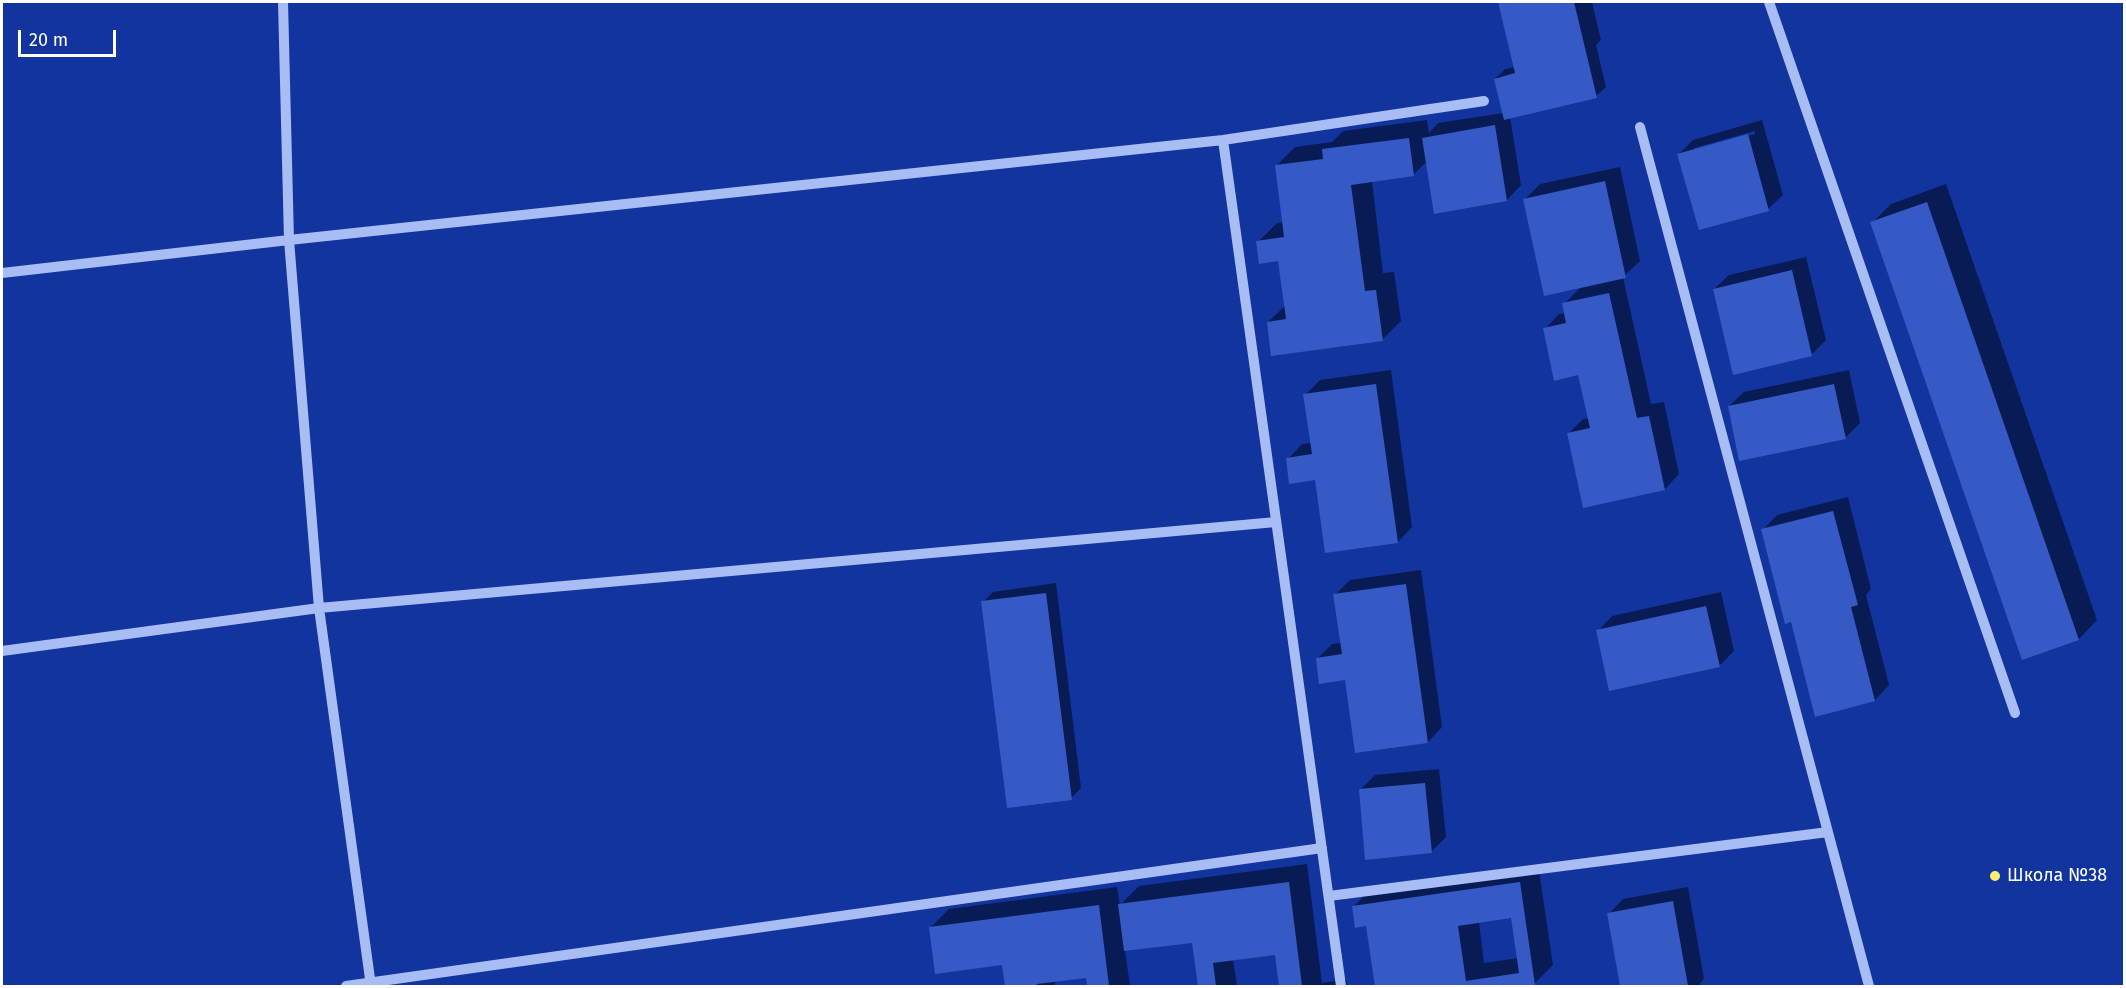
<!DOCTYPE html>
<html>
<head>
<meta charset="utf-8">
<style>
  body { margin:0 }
  #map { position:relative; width:2126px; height:988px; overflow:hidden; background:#11349f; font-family:"Fira Sans",sans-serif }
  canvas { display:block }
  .frame { position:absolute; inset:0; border:3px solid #fff; pointer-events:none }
  .scale { position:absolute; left:18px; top:30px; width:98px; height:27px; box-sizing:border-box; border:3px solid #fff; border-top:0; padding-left:8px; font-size:18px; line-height:21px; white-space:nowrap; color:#fff; -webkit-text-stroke:4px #11349f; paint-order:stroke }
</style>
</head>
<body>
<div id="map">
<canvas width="2126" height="988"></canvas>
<div class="frame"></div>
<div class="scale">20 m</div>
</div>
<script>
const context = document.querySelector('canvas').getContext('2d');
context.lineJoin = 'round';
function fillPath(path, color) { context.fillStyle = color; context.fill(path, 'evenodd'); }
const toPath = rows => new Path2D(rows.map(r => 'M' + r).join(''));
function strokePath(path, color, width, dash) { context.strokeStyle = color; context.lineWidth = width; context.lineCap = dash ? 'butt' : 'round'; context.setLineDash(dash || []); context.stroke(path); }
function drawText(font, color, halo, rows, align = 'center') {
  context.font = font + ' "Fira Sans",sans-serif'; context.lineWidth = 4.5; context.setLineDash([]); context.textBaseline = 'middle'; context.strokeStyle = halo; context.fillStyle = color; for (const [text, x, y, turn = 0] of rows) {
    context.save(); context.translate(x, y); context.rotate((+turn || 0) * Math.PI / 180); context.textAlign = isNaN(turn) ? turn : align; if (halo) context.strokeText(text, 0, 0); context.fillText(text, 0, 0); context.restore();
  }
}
const shadow = toPath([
  [1500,2,1592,2,1601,40,1596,45,1606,87,1596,96,1510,117,1521,185,1507,200,1427,161,1413,175,1372,181,1383,273,1394,272,1401,321,1382,340,1268,322,1286,305,1280,259,1258,242,1277,223,1284,222,1276,166,1295,147,1332,142,1343,131,1427,120,1429,133,1438,123,1503,113,1495,79,1505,69,1515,67],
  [1762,120,1783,195,1768,209,1678,155,1693,140],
  [1755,131,1755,134,1694,151,1694,148],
  [1620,167,1640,261,1623,277,1651,404,1664,402,1679,474,1665,489,1568,434,1583,419,1589,418,1579,374,1545,329,1559,314,1566,313,1564,304,1582,286,1525,199,1540,184],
  [1946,184,2097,620,2079,639,2023,658,1872,223,1891,204],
  [1806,257,1826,340,1811,355,1714,289,1729,275],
  [1391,370,1412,527,1398,542,1317,478,1288,459,1302,444,1312,443,1305,395,1320,380],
  [1849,370,1860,423,1845,438,1729,406,1744,392],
  [1848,497,1871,589,1866,595,1889,685,1875,700,1792,621,1763,530,1777,515],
  [1421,570,1442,727,1428,742,1346,679,1317,659,1332,644,1342,643,1335,595,1350,580],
  [1056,583,1081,788,1071,798,983,602,993,592],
  [1721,592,1734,651,1719,666,1598,631,1612,616],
  [1439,769,1446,837,1431,852,1360,790,1375,775],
  [1307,864,1322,983,1346,979,1347,986,1281,986,1277,954,1233,959,1237,986,1199,986,1194,941,1125,950,1130,986,1088,986,1087,976,1057,980,1053,986,1006,986,1003,964,930,928,949,909,1117,887,1120,905,1139,886],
  [1538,864,1553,965,1534,984,1515,986,1376,986,1368,925,1353,907,1372,888],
  [1512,917,1518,958,1484,963,1479,922],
  [1688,887,1704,979,1698,986,1621,986,1609,914,1623,899]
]);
const building = toPath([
  [1498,2,1574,2,1597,98,1504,120,1494,79,1515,73],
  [1495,125,1507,201,1434,214,1422,138],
  [1748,134,1769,211,1699,230,1677,154],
  [1409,138,1414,176,1351,185,1365,291,1376,290,1383,341,1271,356,1267,322,1286,319,1278,261,1259,264,1256,241,1284,237,1275,165,1323,159,1322,149],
  [1605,181,1626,278,1544,296,1523,199],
  [1927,202,2079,640,2022,660,1870,222],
  [1792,270,1812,356,1733,375,1713,289],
  [1609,293,1637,418,1649,416,1665,490,1583,508,1567,433,1590,428,1578,375,1554,381,1543,328,1566,323,1562,303],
  [1376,384,1398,543,1325,553,1315,480,1289,484,1286,458,1312,454,1303,394],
  [1834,384,1846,439,1739,461,1728,406],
  [1833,511,1858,605,1851,607,1875,701,1815,717,1791,622,1785,624,1761,529],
  [1406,584,1428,743,1355,753,1345,680,1319,684,1316,658,1342,654,1333,594],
  [1046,593,1072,800,1007,808,981,601],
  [1706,606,1720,667,1609,691,1596,630],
  [1425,783,1432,853,1365,860,1359,789],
  [1289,882,1302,986,1279,986,1275,955,1213,963,1216,986,1198,986,1192,943,1124,951,1118,904],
  [1520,882,1535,985,1375,986,1366,926,1355,928,1352,906],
  [1511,918,1519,973,1466,981,1458,926],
  [1673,901,1688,986,1620,986,1607,913],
  [1099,905,1109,986,1087,986,1086,978,1037,984,1037,986,1005,986,1002,965,935,974,929,927]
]);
const minor = toPath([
  [283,2,289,240,319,608,371,986],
  [1769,2,2015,713],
  [1640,127,1869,986],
  [1223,140,1341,986],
  [2,273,289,240,1223,140,1484,101],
  [2,651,319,608,1276,522],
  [1329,896,1828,832],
  [346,986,1322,848]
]);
const markers = [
  [1995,876,6,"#fff06d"]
];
const poiNames = [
  ["Школа №38",2007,876]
];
fillPath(shadow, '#0007');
fillPath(building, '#355ac5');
strokePath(minor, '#a9bdf5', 10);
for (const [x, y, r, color] of markers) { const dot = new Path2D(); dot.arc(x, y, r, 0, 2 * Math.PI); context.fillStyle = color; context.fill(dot); strokePath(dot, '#11349f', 2); }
drawText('18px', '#fff', '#11349f', poiNames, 'left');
</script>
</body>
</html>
